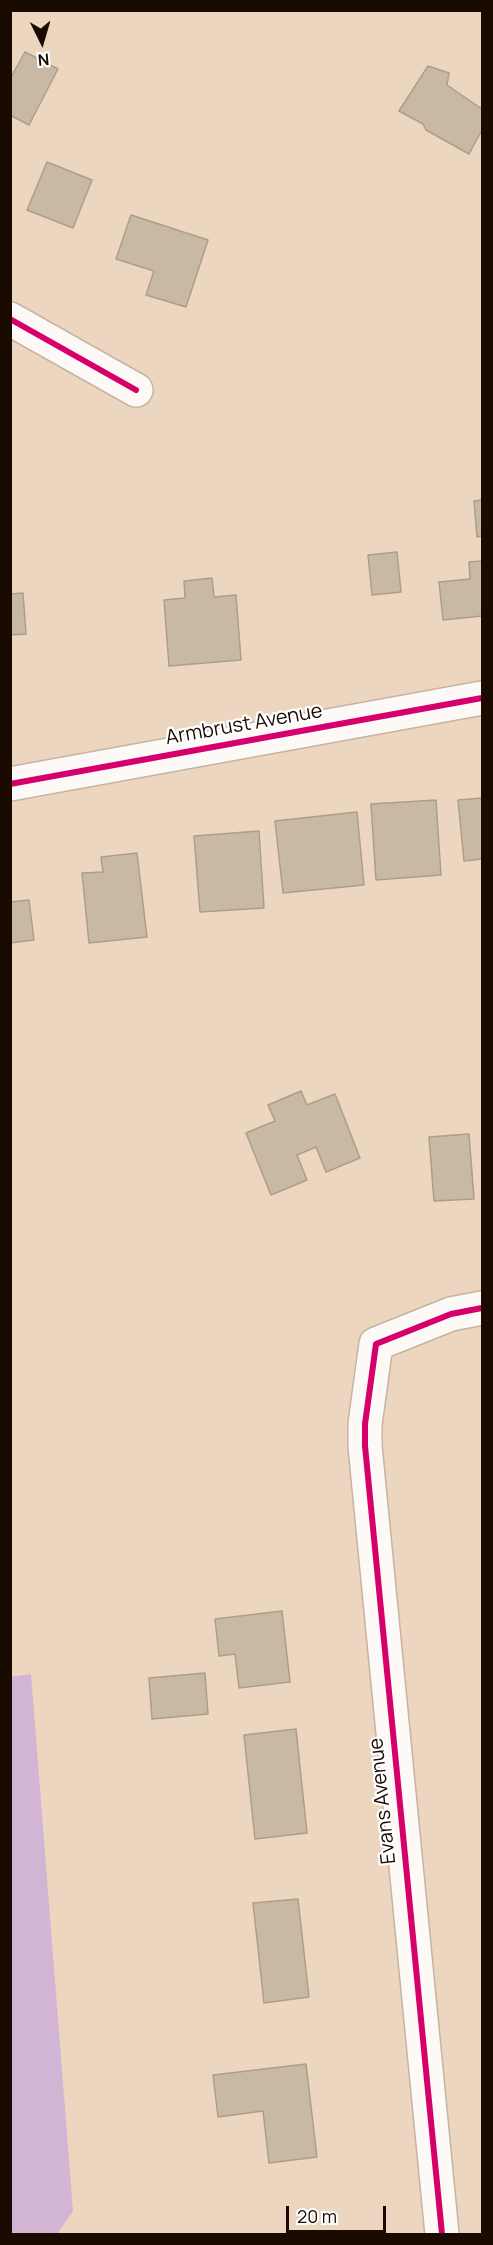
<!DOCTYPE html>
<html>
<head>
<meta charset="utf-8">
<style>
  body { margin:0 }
  #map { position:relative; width:493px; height:2245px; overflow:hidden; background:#ecd6c0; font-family:Manrope,sans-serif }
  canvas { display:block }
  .frame { position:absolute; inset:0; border:12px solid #1a0a00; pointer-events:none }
  .north { position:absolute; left:12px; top:12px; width:60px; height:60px; -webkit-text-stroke:4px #fff; paint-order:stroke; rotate:175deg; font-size:16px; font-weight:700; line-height:24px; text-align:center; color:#1a0a00 }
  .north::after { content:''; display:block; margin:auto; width:21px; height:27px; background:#1a0a00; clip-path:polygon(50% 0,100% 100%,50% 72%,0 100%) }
  .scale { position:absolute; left:286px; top:2206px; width:100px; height:27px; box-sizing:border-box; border:3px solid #1a0a00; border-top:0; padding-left:8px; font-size:18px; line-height:21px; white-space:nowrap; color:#1a0a00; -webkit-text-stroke:4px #fff; paint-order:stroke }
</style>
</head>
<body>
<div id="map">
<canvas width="493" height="2245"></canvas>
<div class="frame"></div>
<div class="north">N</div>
<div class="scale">20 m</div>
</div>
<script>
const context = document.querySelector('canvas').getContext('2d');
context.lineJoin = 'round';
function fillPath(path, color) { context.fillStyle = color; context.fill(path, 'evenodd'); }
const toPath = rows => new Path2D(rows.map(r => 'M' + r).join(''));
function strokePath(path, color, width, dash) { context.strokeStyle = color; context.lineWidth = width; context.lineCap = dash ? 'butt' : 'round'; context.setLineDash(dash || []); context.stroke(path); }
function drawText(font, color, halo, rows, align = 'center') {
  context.font = font + ' Manrope,sans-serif'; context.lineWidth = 4.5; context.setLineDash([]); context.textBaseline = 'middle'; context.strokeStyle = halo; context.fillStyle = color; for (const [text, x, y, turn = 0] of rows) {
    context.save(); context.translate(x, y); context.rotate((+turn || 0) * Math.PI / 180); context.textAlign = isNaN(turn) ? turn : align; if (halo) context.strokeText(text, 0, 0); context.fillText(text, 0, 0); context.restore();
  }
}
const green = toPath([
  [31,1674,73,2211,57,2234,10,2234,10,1677]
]);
const building = toPath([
  [25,52,58,69,29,125,10,115,10,79,25,52],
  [428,66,449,73,447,85,482,109,482,130,469,154,426,130,423,124,399,111,428,66],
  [47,162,92,180,73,228,27,210,47,162],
  [131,215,208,240,186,307,146,295,154,271,116,259,131,215],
  [482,500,482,536,477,537,474,501,482,500],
  [397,552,401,592,372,595,368,555,397,552],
  [482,561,482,616,443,620,439,582,470,579,469,562,482,561],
  [212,578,214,597,236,595,241,660,169,666,164,600,185,598,184,581,212,578],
  [23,593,26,634,10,635,10,594,23,593],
  [482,798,482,859,464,861,458,800,482,798],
  [436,800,441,875,376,880,371,804,436,800],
  [357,812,364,885,283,893,275,821,357,812],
  [259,831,264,908,200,912,194,836,259,831],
  [137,853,147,937,89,943,82,873,103,872,101,857,137,853],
  [29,900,34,940,10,943,10,902,29,900],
  [301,1091,307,1105,335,1094,360,1158,326,1172,316,1147,297,1155,307,1180,271,1195,246,1133,275,1121,268,1105,301,1091],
  [469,1134,474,1199,434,1201,429,1137,469,1134],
  [282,1611,290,1682,239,1688,235,1654,219,1656,215,1619,282,1611],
  [205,1673,208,1714,152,1719,149,1678,205,1673],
  [296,1729,307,1833,255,1839,244,1735,296,1729],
  [298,1899,309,1997,264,2003,253,1903,298,1899],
  [306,2064,317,2157,269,2163,263,2111,218,2117,213,2075,306,2064]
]);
const minor = toPath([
  [10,319,136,390],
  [10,784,482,698],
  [442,2234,365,1446,365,1424,376,1344,451,1314,482,1308]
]);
const cycleway = toPath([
  [10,319,136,390],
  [10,784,482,698],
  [442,2234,365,1446,365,1424,376,1344,451,1314,482,1308]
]);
const streetNames = [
  ["Armbrust Avenue",244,725,-10],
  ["Evans Avenue",383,1801,-96]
];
fillPath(green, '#d2b4d4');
fillPath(building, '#c9b9a4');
strokePath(building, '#ad9e88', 1.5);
strokePath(minor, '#c6b4a1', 36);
strokePath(minor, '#fcf9f6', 33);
strokePath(cycleway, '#d6006c', 6);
drawText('20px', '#1a0a00', '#fff', streetNames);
</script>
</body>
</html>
